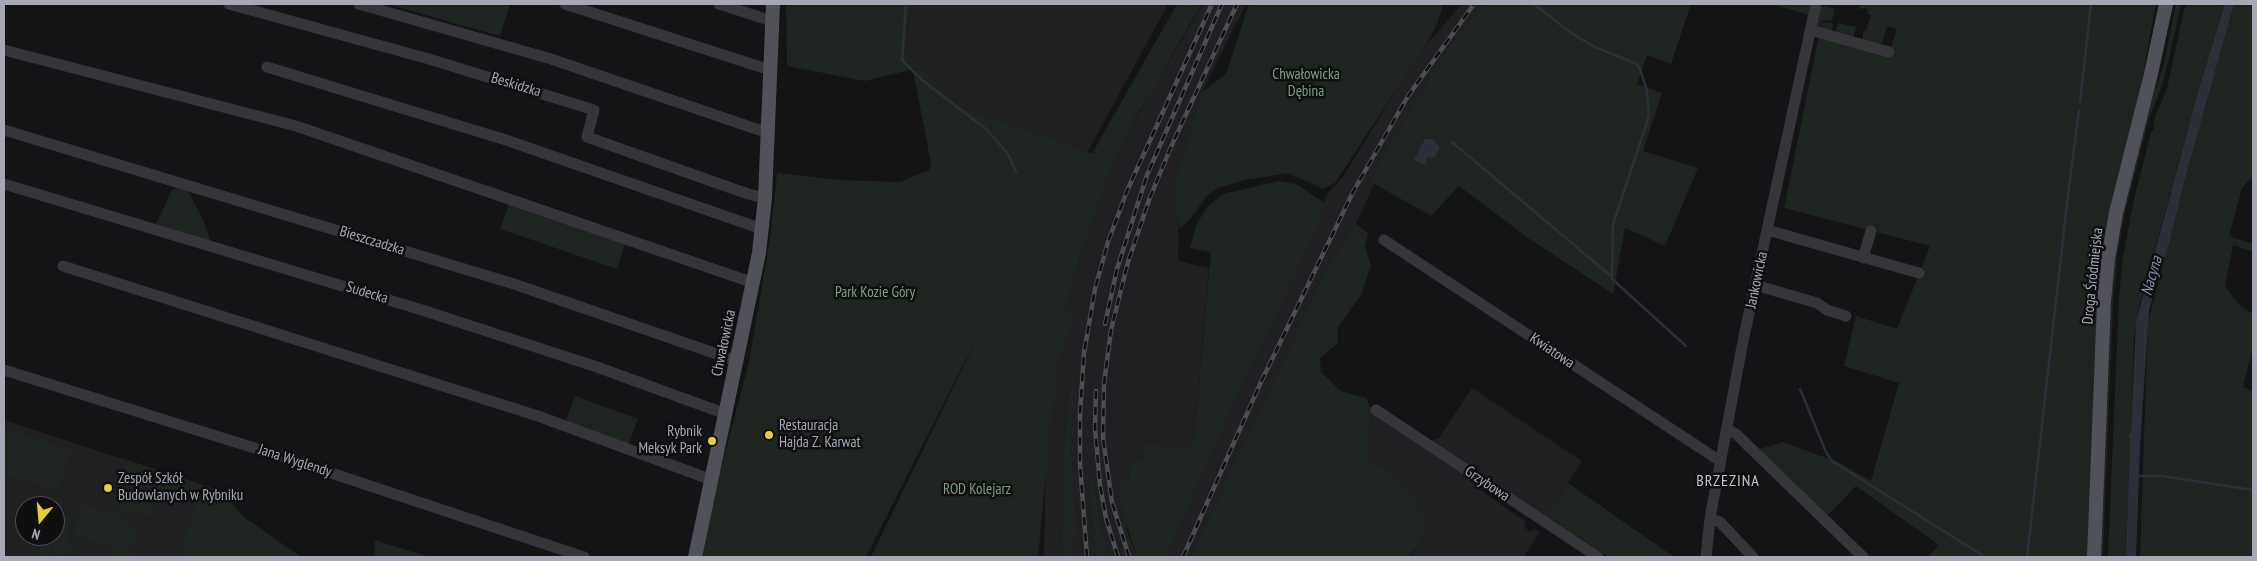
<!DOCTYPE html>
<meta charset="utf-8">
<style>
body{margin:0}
#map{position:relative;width:2257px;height:561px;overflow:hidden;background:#141315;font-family:"PT Sans Narrow",sans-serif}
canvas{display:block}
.frame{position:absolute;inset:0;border:5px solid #a6a8b5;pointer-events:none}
.north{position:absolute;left:15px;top:496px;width:50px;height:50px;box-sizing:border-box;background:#0f0f10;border:1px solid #4b4c52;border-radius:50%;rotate:197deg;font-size:14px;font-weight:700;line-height:20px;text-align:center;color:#a6a8b5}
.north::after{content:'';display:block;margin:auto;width:18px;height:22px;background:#e7cf3a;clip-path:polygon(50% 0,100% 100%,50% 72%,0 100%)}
</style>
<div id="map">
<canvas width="2257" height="561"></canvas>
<div class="frame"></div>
<div class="north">N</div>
</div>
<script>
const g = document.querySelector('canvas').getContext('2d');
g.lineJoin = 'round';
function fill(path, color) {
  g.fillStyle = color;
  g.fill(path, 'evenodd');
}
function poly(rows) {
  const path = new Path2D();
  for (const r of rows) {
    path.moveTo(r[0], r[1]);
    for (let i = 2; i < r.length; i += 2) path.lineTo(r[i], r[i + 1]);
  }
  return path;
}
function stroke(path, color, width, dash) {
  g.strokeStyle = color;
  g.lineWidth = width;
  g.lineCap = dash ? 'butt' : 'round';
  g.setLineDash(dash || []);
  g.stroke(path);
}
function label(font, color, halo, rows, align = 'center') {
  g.font = font + ' "PT Sans Narrow",sans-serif';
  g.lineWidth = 5;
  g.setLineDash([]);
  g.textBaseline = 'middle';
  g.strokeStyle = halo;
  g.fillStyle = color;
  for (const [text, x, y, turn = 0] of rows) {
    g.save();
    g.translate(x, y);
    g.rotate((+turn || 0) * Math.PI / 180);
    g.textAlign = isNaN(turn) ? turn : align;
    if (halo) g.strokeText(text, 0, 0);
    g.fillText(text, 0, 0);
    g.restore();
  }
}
const built = poly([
 [910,4,1168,4,1087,153,961,107,905,53],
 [1203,4,1246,4,1202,92,1178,170,1175,189,1179,214,1178,261,1209,268,1194,441,1192,448,1143,443,1141,460,1130,459,1128,481,1122,481,1127,531,1137,557,1110,557,1100,520,1094,483,1088,484,1096,557,1071,557,1071,540,1079,538,1075,507,1071,446,1075,367,1071,366,1064,447,1061,557,1044,557,1046,453,1060,334,1075,273,1113,161,1127,132],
 [1462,4,1487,4,1392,144,1356,224,1328,266,1190,557,1167,557,1246,376,1315,236,1326,195,1343,177,1419,53],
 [1472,388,1582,461,1546,516,1476,487,1526,522,1524,527,1529,531,1535,529,1540,533,1523,557,1411,557,1423,535,1368,460,1372,412,1418,442,1417,445,1439,438],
 [4,420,221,491,201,557,4,557],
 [25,506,55,506,55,536,25,536]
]);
const green = poly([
 [387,4,510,4,500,36],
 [786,4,910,4,905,53,961,107,1087,152,1099,154,1093,152,1177,4,1202,4,1165,67,1151,95,1138,112,1115,157,1077,266,1066,310,1076,314,1059,358,1051,420,1038,557,871,557,983,326,866,557,698,557,749,362,770,239,777,173,841,180,900,182,929,170,931,163,913,71,918,68,865,81,787,66],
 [1249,4,1441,4,1442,9,1437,24,1429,40,1335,183,1323,189,1288,173,1245,180,1218,188,1206,197,1191,218,1180,229,1175,189,1178,170,1202,92,1226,74],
 [1484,4,1691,4,1671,64,1647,55,1637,84,1662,93,1643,151,1698,168,1665,246,1625,228,1613,294,1528,238,1459,186,1431,216,1371,182,1379,163,1454,40],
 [1771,4,1813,4,1810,15],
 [1859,4,2156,4,2137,105,2115,196,2089,557,1928,557,1939,545,1856,486,1826,517,1756,450,1783,442,1840,463,1871,481,1899,383,1844,366,1856,316,1897,329,1930,246,1784,208,1820,30,1816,28,1820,7,1824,6,1835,9,1832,20,1822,21,1821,23,1830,22,1833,25,1831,32,1835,33,1838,23,1856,27,1853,39,1863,42,1863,31,1866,31,1871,15,1867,13,1868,9,1864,8,1860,10],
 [1887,26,1897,29,1890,50,1881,47],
 [2176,4,2181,4,2169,58,2162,86,2149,119,2126,208,2118,251,2113,301,2103,557,2099,557,2112,272,2120,222,2150,104,2164,64],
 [2188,4,2225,4,2199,88,2138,311,2134,337,2131,430,2128,436,2130,439,2126,557,2108,557,2119,296,2123,257,2134,199,2151,132,2155,128,2153,126,2156,114,2167,89,2184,9],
 [2234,4,2253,4,2253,176,2242,188,2229,236,2253,244,2253,252,2233,245,2225,286,2240,306,2253,314,2253,348,2243,387,2253,392,2253,557,2140,557,2148,323,2185,179],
 [1279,181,1296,184,1325,203,1315,236,1246,376,1167,557,1137,557,1122,510,1121,481,1128,481,1130,459,1141,460,1143,443,1191,448,1194,441,1211,252,1190,248,1196,225,1208,206,1223,194],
 [181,187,188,191,204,222,211,242,155,226,172,190],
 [510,201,626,241,617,269,500,229],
 [1356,224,1368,233,1365,247,1371,266,1361,295,1338,327,1338,343,1320,358,1321,372,1341,391,1366,398,1372,412,1368,460,1391,473,1426,516,1423,535,1410,557,1190,557,1328,266],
 [1071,366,1075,367,1071,446,1075,507,1079,538,1071,540,1071,557,1061,557,1064,447],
 [575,396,638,419,629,443,621,443,565,422],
 [4,429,71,450,58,490,4,474],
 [128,460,221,491,244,517,301,557,180,557,198,497,167,488,164,496,157,495,151,517,117,509,122,489,114,487,114,484,121,485],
 [1094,482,1100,520,1110,557,1096,557,1088,484],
 [1568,483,1674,557,1609,557,1546,516],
 [83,505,123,516,122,522,131,524,133,529,136,530,134,544,128,544,127,546,133,552,132,557,108,557,111,546,74,535],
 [72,516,66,539,77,553,52,555,56,533,55,518],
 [44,536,51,536,48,557,38,557],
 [375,540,387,544,430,557,374,557]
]);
const water = poly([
 [2225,4,2234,4,2185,179,2170,240,2149,310,2140,447,2136,557,2126,557,2130,439,2128,437,2131,430,2136,322,2199,88],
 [1425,139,1432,139,1440,147,1435,157,1427,157,1426,166,1414,160]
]);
const stream = poly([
 [906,4,902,60,922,80,986,129,1008,154,1016,172],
 [1534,4,1571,33,1595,47,1637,64,1640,69,1647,91,1649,116,1613,224,1612,279,1686,346],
 [2080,102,2091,4],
 [1452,142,1612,277],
 [1800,389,1826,452,1832,461,1985,557],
 [2138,476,2162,476,2253,490],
 [2027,557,2068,195,2079,111]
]);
const minor = poly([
 [229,4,429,59,594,110,587,137,748,194,765,198],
 [359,4,551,59,768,133],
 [565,4,770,70],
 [719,4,772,21],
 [1810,30,1889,52],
 [4,50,296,126,754,283],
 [267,67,506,140,762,229],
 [4,130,514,284,737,361],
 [4,184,422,310,597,367,726,414],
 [1767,230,1919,273],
 [1384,240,1720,461],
 [1863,258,1871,231],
 [63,266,538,416,712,480],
 [1755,285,1817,303,1827,310,1846,316],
 [4,370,277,455,584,557],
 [1376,410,1598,557],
 [1727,429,1736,434,1863,557],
 [1710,518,1720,522,1753,557],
 [1706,557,1710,518,1743,341,1816,4]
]);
const major = poly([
 [695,557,759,253,765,198,773,4],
 [2094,557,2104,302,2108,259,2116,213,2151,74,2166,4]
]);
const rail = poly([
 [1105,324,1117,269,1147,175,1222,4],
 [1096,391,1095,428,1100,485,1106,518,1118,557],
 [1087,557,1080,464,1080,413,1084,353,1095,289,1108,242,1127,191,1212,4],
 [1129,557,1112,502,1103,438,1104,384,1111,330,1128,262,1149,200,1170,149,1237,4],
 [1183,557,1261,382,1353,192,1408,96,1474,4]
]);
const markers = [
 [769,435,5,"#e7cf3a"],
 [712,441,5,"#e7cf3a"],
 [108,488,5,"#e7cf3a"]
];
const parkNames = [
 ["Chwałowicka",1306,75],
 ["Dębina",1306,92],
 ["Park Kozie Góry",875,293],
 ["ROD Kolejarz",977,490]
];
const streetNames = [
 ["Beskidzka",516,85,17],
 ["Bieszczadzka",372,241,17],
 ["Droga Śródmiejska",2093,276,-84],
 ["Jankowicka",1757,280,-78],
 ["Sudecka",367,293,17],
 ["Chwałowicka",724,343,-78],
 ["Kwiatowa",1552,351,34],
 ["Jana Wyglendy",295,461,18],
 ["Grzybowa",1487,484,34]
];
const poiNames = [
 ["Restauracja",779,426],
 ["Hajda Z. Karwat",779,443],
 ["Rybnik",702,432,"right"],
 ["Meksyk Park",702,449,"right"],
 ["Zespół Szkół",118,479],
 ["Budowlanych w Rybniku",118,496]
];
const waterNames = [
 ["Nacyna",2152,276,-74]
];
const neighbourhoodNames = [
 ["BRZEZINA",1728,481]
];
fill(built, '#202022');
fill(green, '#1e2520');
fill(water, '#2b2f38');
stroke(stream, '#2b2f38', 2.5);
stroke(minor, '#35353a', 11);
stroke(major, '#515159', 14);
stroke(rail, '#4c4c53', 4.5);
stroke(rail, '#0f0f10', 2.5, [8]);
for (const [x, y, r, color] of markers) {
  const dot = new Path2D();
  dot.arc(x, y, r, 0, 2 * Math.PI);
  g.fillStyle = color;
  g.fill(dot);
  stroke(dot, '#0f0f10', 2);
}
label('15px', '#7e9f86', '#0f0f10', parkNames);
label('15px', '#a6a8b5', '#0f0f10', streetNames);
label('15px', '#a6a8b5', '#0f0f10', poiNames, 'left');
label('italic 16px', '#7f8eae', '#0f0f10', waterNames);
g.letterSpacing = '1px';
label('16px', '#c7c7d1', '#0f0f10', neighbourhoodNames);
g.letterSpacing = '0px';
</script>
